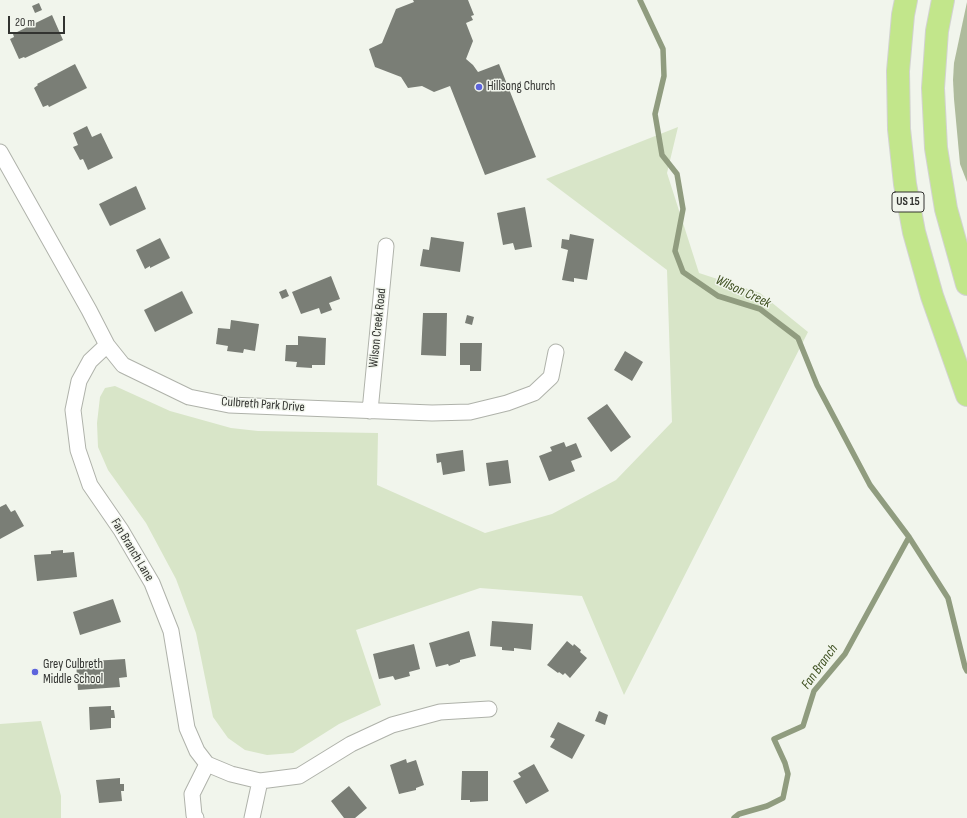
<!DOCTYPE html>
<style>
body{margin:0}
#map{position:relative;width:967px;height:818px;overflow:hidden;background:#f1f5ec;font-family:"Sofia Sans Condensed",sans-serif}
canvas{display:block}
.scale{position:absolute;left:8px;top:16px;width:57px;height:18px;box-sizing:border-box;border:2px solid #323330;border-top:0;padding-left:5px;font-size:12px;line-height:14px;white-space:nowrap;color:#323330;-webkit-text-stroke:3px #f1f5ec;paint-order:stroke}
</style>
<div id="map">
<canvas width="967" height="818"></canvas>
<div class="scale">20 m</div>
</div>
<script>
const g = document.querySelector('canvas').getContext('2d');
g.lineJoin = 'round';
function fill(path, color) {
  g.fillStyle = color;
  g.fill(path, 'evenodd');
}
function poly(rows) {
  const path = new Path2D();
  for (const r of rows) {
    path.moveTo(r[0], r[1]);
    for (let i = 2; i < r.length; i += 2) path.lineTo(r[i], r[i + 1]);
  }
  return path;
}
function stroke(path, color, width, dash) {
  g.strokeStyle = color;
  g.lineWidth = width;
  g.lineCap = dash ? 'butt' : 'round';
  g.setLineDash(dash || []);
  g.stroke(path);
}
function label(font, color, halo, rows, align = 'center') {
  g.font = font + ' "Sofia Sans Condensed",sans-serif';
  g.lineWidth = 3;
  g.setLineDash([]);
  g.textBaseline = 'middle';
  g.strokeStyle = halo;
  g.fillStyle = color;
  for (const [text, x, y, turn = 0] of rows) {
    g.save();
    g.translate(x, y);
    g.rotate((+turn || 0) * Math.PI / 180);
    g.textAlign = isNaN(turn) ? turn : align;
    if (halo) g.strokeText(text, 0, 0);
    g.fillText(text, 0, 0);
    g.restore();
  }
}
const green = poly([
 [678,127,667,173,699,273,760,293,808,332,624,695,582,596,480,588,356,630,381,705,339,724,293,753,267,755,245,750,228,738,213,717,196,633,176,579,146,523,108,470,98,447,97,423,100,397,105,388,115,386,170,411,231,428,258,431,378,433,377,485,485,533,552,514,616,480,672,422,667,270,546,179],
 [41,721,61,796,61,818,0,818,0,724]
]);
const forest = poly([
 [967,2,967,182,960,164,954,99,953,80,954,63]
]);
const stream = poly([
 [640,0,663,49,664,76,655,114,662,155,677,174,683,209,675,251,683,272,718,296,760,309,798,338,817,385,870,485,909,537,948,598,965,667,967,671],
 [734,818,739,814,767,806,783,798,788,774,785,763,774,739,803,726,814,691,845,654,909,537]
]);
const building = poly([
 [413,0,468,0,474,15,471,16,473,20,466,23,473,41,466,59,473,65,478,72,499,64,536,157,485,175,450,86,434,92,422,86,408,88,401,77,375,67,369,49,382,43,396,9,414,2],
 [39,3,42,10,35,13,32,6],
 [52,15,63,40,25,58,24,57,19,59,10,39,14,37,13,34],
 [75,64,87,88,49,107,48,105,43,107,34,88,38,85,37,84],
 [87,126,92,137,101,133,113,158,88,170,83,159,80,160,73,147,78,145,73,133],
 [136,186,146,209,110,226,99,204],
 [525,207,532,247,515,250,513,243,503,245,497,213],
 [570,234,594,239,587,280,574,278,574,282,562,280,568,250,561,248,562,239,569,240],
 [431,237,464,242,460,272,420,266,423,249,429,250],
 [160,238,170,258,150,268,150,266,145,269,136,250],
 [331,276,340,299,329,303,332,310,321,314,319,308,301,314,292,292],
 [286,289,289,296,282,299,279,292],
 [182,291,193,313,155,332,144,310],
 [423,313,447,313,446,356,421,355],
 [467,315,474,317,472,325,465,323],
 [231,320,259,324,255,351,244,349,243,353,227,351,228,346,216,344,218,328,230,329],
 [298,336,326,338,325,365,312,365,312,368,296,367,297,362,285,361,286,345,298,345],
 [460,343,482,343,481,371,470,371,470,365,460,365],
 [625,351,643,362,632,381,614,370],
 [607,404,631,437,611,452,587,418],
 [564,442,566,447,576,443,582,457,571,461,575,471,549,481,539,456,552,451,550,447],
 [463,450,465,471,443,475,441,462,437,463,436,454],
 [508,460,511,483,489,486,486,463],
 [6,504,11,512,15,510,24,526,0,539,0,507],
 [63,550,63,553,74,552,77,577,37,581,34,555,51,554,51,551],
 [113,599,121,622,80,635,73,612],
 [492,621,533,624,531,650,514,648,514,651,502,650,502,647,490,646],
 [469,631,476,656,460,660,460,662,449,666,448,664,436,667,429,643],
 [567,641,573,646,574,644,581,650,580,652,587,658,570,678,565,673,563,675,559,672,558,673,547,665],
 [414,644,420,669,409,672,410,676,395,680,393,676,379,679,373,654],
 [125,659,127,677,119,678,120,687,78,690,76,662],
 [111,706,111,710,114,710,115,718,111,718,111,728,90,730,89,707],
 [599,711,608,715,605,725,595,721],
 [558,722,585,735,572,759,550,747,555,739,550,737],
 [406,759,407,763,416,760,424,785,416,788,416,790,399,794,390,765],
 [534,764,549,791,526,804,513,781,521,777,518,773],
 [462,771,488,771,488,801,470,802,470,800,461,800],
 [120,778,120,784,124,784,124,791,121,791,122,801,99,803,96,780],
 [349,786,367,808,355,818,344,818,331,801]
]);
const street = poly([
 [0,152,89,310,107,345,123,365,189,397,229,405,432,413,470,412,507,403,534,393,551,377,556,352],
 [107,345,90,361,79,381,73,410,78,450,90,485,121,530,152,583,171,631,187,728,197,751,207,764,231,774,260,781,299,776,351,744,392,725,440,712,489,709],
 [370,411,386,246],
 [196,818,194,815,192,794,207,764],
 [252,818,260,781]
]);
const highway = poly([
 [906,0,903,15,898,71,899,129,905,184,914,232,932,296,967,395],
 [943,0,937,31,933,88,936,148,946,209,967,284]
]);
const markers = [
 [479,87,4,"#5d64dc"],
 [35,672,4,"#5d64dc"]
];
const shields = [
 [908,202,32]
];
const shieldNames = [
 ["US 15",908,202]
];
const poiNames = [
 ["Hillsong Church",487,87],
 ["Grey Culbreth",43,665],
 ["Middle School",43,680]
];
const streetNames = [
 ["Wilson Creek Road",378,328,-84],
 ["Culbreth Park Drive",263,405,4],
 ["Fan Branch Lane",132,550,59]
];
const waterNames = [
 ["Wilson Creek",743,292,25],
 ["Fan Branch",820,667,-54]
];
fill(green, '#d8e5c8');
fill(forest, '#aebb9c');
stroke(stream, '#909c7f', 5.5);
fill(building, '#7a7e76');
stroke(street, '#afb2aa', 17);
stroke(highway, '#d2d2d1', 24);
stroke(street, '#fff', 15);
stroke(highway, '#c2e68b', 22);
for (const [x, y, r, color] of markers) {
  const dot = new Path2D();
  dot.arc(x, y, r, 0, 2 * Math.PI);
  g.fillStyle = color;
  g.fill(dot);
  stroke(dot, '#f1f5ec', 1.5);
}
for (const [x, y, w] of shields) {
  const box = new Path2D();
  box.roundRect(x - w / 2, y - 10, w, 20, 3);
  g.fillStyle = '#f1f5ec';
  g.fill(box);
  stroke(box, '#323330', 1);
}
label('bold 12px', '#323330', null, shieldNames);
label('13px', '#323330', '#f1f5ec', poiNames, 'left');
label('13px', '#323330', '#f1f5ec', streetNames);
label('italic 14px', '#3c4e1e', '#f1f5ec', waterNames);
</script>
